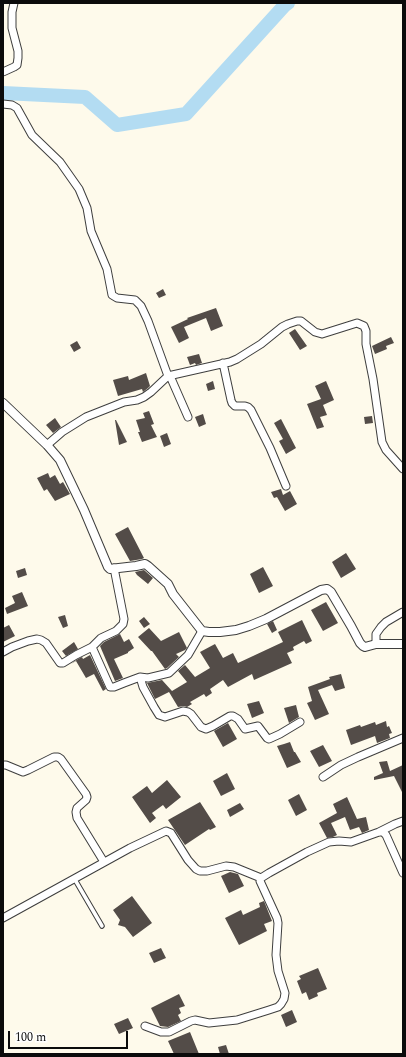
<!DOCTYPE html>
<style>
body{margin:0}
#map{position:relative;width:406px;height:1057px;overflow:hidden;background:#fefaeb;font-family:Spectral,serif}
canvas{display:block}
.frame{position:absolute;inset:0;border:4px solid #0b0b0b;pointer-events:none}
.scale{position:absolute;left:8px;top:1031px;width:120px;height:18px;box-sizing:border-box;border:2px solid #0b0b0b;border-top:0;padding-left:5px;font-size:12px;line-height:14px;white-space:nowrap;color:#0b0b0b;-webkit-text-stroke:3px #fff;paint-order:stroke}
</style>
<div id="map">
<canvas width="406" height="1057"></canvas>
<div class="frame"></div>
<div class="scale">100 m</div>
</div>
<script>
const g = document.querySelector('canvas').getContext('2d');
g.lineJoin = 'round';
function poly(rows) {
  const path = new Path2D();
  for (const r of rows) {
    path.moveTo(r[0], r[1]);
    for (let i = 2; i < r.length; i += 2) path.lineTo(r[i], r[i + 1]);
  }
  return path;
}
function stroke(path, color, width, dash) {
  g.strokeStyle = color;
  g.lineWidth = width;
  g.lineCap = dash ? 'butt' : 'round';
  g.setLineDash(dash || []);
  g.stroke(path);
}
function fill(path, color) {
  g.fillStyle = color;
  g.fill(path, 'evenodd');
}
const river = poly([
 [3,93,85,97,117,125,186,114,284,6,288,3]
]);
const building = poly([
 [163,289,166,295,159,298,156,293],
 [216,308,223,326,211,331,206,318,184,327,189,338,179,343,171,327,188,319,187,318],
 [295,329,307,346,300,350,289,333],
 [391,337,394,343,386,346,387,349,375,354,372,346],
 [77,341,81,348,74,352,70,345],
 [199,354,202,363,196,365,195,363,190,365,187,357],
 [146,373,150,386,148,388,143,392,142,389,118,396,113,380,128,376,129,380],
 [213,381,215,389,208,391,206,384],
 [326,381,334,400,323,405,327,415,320,417,324,427,317,429,307,404,321,399,315,386],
 [149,411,154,424,151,425,157,437,142,442,138,432,140,432,136,420,145,418,143,413],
 [203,414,206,424,199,427,195,417],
 [372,416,373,423,365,424,364,417],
 [55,418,61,427,53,433,46,425],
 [281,419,296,448,286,454,279,441,283,439,274,423],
 [115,420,116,420,127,442,119,445],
 [167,433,171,444,164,447,160,436],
 [48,473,50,478,55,475,60,484,63,482,70,494,55,501,47,489,44,491,37,478],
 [281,489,283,495,290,491,297,504,285,511,277,497,274,498,271,492],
 [128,527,144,558,142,559,130,561,115,534],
 [346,553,356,569,341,578,332,562],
 [263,567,273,586,259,593,250,574],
 [25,568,27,575,18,578,16,571],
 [144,570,153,578,148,584,137,575,135,572],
 [22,592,28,606,7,614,5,608,15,603,12,596],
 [326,602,338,623,323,631,311,610],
 [65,615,68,626,63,628,58,617],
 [144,617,150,624,144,628,139,621],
 [302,620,312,641,306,644,304,641,293,647,294,650,287,653,292,663,254,680,252,674,228,687,223,680,210,689,212,693,206,697,204,694,190,702,192,704,187,707,184,706,178,707,169,692,155,699,147,683,162,680,172,691,187,682,178,671,185,665,195,677,210,668,200,652,215,644,223,658,233,653,238,663,283,642,278,632],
 [273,621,277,630,272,633,267,624],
 [9,625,15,636,3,642,3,628],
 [149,628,161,641,179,632,187,648,185,650,176,654,179,657,167,668,165,669,152,651,151,651,138,637],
 [120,634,124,642,129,639,134,648,128,652,128,653,114,659,123,678,115,681,100,646,104,642],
 [74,642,78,649,66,656,62,651],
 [90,655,106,689,103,691,94,674,86,678,76,661,71,664,78,659,82,657,83,659],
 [341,674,345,688,335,691,332,685,318,690,329,714,315,720,307,703,312,701,308,687,330,679,329,677],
 [259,701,264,713,252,718,247,704],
 [296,705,299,717,289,723,284,708],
 [386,721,387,727,389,726,392,733,389,734,390,738,377,743,375,736,351,745,346,730,360,725,361,727,375,722,376,725],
 [228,723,237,739,223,747,214,731],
 [290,742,294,752,295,752,301,762,287,768,277,746,284,744],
 [323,745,332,761,319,767,310,751],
 [387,761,390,771,403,765,403,794,394,776,374,780,374,777,383,773,379,762],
 [227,773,235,789,221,796,213,781],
 [167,780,181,797,166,809,163,805,152,813,156,818,150,823,132,797,147,786,152,793],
 [299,794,307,810,296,816,288,800],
 [347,797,357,819,366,817,369,830,362,833,359,827,350,830,345,817,331,823,337,835,333,837,327,838,319,823,337,813,333,804],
 [200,802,216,827,210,830,209,829,185,845,168,820],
 [240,803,244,809,230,817,227,810],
 [230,872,238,874,244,886,229,893,221,876],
 [132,896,152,923,133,937,125,927,118,925,120,920,113,910],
 [264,901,272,921,264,924,267,931,239,945,225,918,241,910,243,915,260,907,259,903],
 [161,948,166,958,154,963,149,953],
 [318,968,327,989,317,993,318,996,309,1000,306,992,302,994,297,981,301,979,299,976],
 [179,994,185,1006,179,1008,181,1013,178,1015,181,1021,168,1027,160,1026,151,1008],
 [292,1010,297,1022,286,1027,281,1015],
 [128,1018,133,1028,119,1034,114,1024],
 [190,1032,199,1054,174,1054,168,1041],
 [226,1045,229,1054,220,1054,218,1047]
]);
const service = poly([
 [74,878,102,926]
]);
const minor = poly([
 [3,72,14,67,17,65,18,58,18,51,12,28,12,12,14,3],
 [3,104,12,105,17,108,32,135,60,162,79,189,87,208,91,231,107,269,112,295,117,298,135,300,141,306,148,321,168,376],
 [223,363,231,400,232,403,235,406,245,406,248,407,251,410,270,448,286,486],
 [170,376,188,417],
 [47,445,62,432,86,417,124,402,137,400,144,397,151,392,168,376,230,362,237,359,261,344,282,327,288,324,297,321,301,321,315,332,322,334,357,323,364,326,366,331,366,344,373,379,382,442,386,450,403,469],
 [376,644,376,634,381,627,386,622,403,612],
 [92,647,110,687,114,687,124,683,140,677,148,678,169,673,188,655,202,631],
 [3,652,12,647,28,641,37,639,41,640,46,643,60,663,63,663,76,655,92,647,101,638,116,631,123,624,124,619,114,568],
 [140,677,143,687,154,707,159,715,165,717,183,711,188,712,191,714,201,727,206,729,213,726,230,716,233,716,238,719,245,729,258,726,267,738,269,739,280,734,300,722],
 [3,765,6,765,23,772,28,770,54,757,58,757,61,759,86,794,87,797,86,800,77,808,76,812,77,818,104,862],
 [323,777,341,765,358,757,403,738],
 [379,832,395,824,403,821],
 [3,918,130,848,166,831,171,833,188,860,196,869,200,871,207,871,226,866,234,867,261,878],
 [145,1026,161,1032,169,1032,191,1021,195,1020,209,1023,237,1020,269,1010,278,1007,281,1004,284,999,285,993,278,971,276,955,278,923,277,918,260,881,261,878,269,873,307,852,329,842,339,841,351,842,379,832,383,832,386,835,403,873]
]);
const tertiary = poly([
 [3,403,47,445,60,460,84,510,108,567,110,569,136,566,145,564,148,566,168,584,173,594,202,631,209,632,220,632,236,630,249,626,266,619,321,590,327,589,331,592,351,626,360,643,363,646,365,647,376,644,403,644]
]);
stroke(river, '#b3dcf2', 14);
fill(building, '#534c48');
stroke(service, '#3e3e3e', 5.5);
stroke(minor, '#3e3e3e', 9);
stroke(tertiary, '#3e3e3e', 10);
stroke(service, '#fff', 3.5);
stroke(minor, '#fff', 7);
stroke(tertiary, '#fff', 8);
</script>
